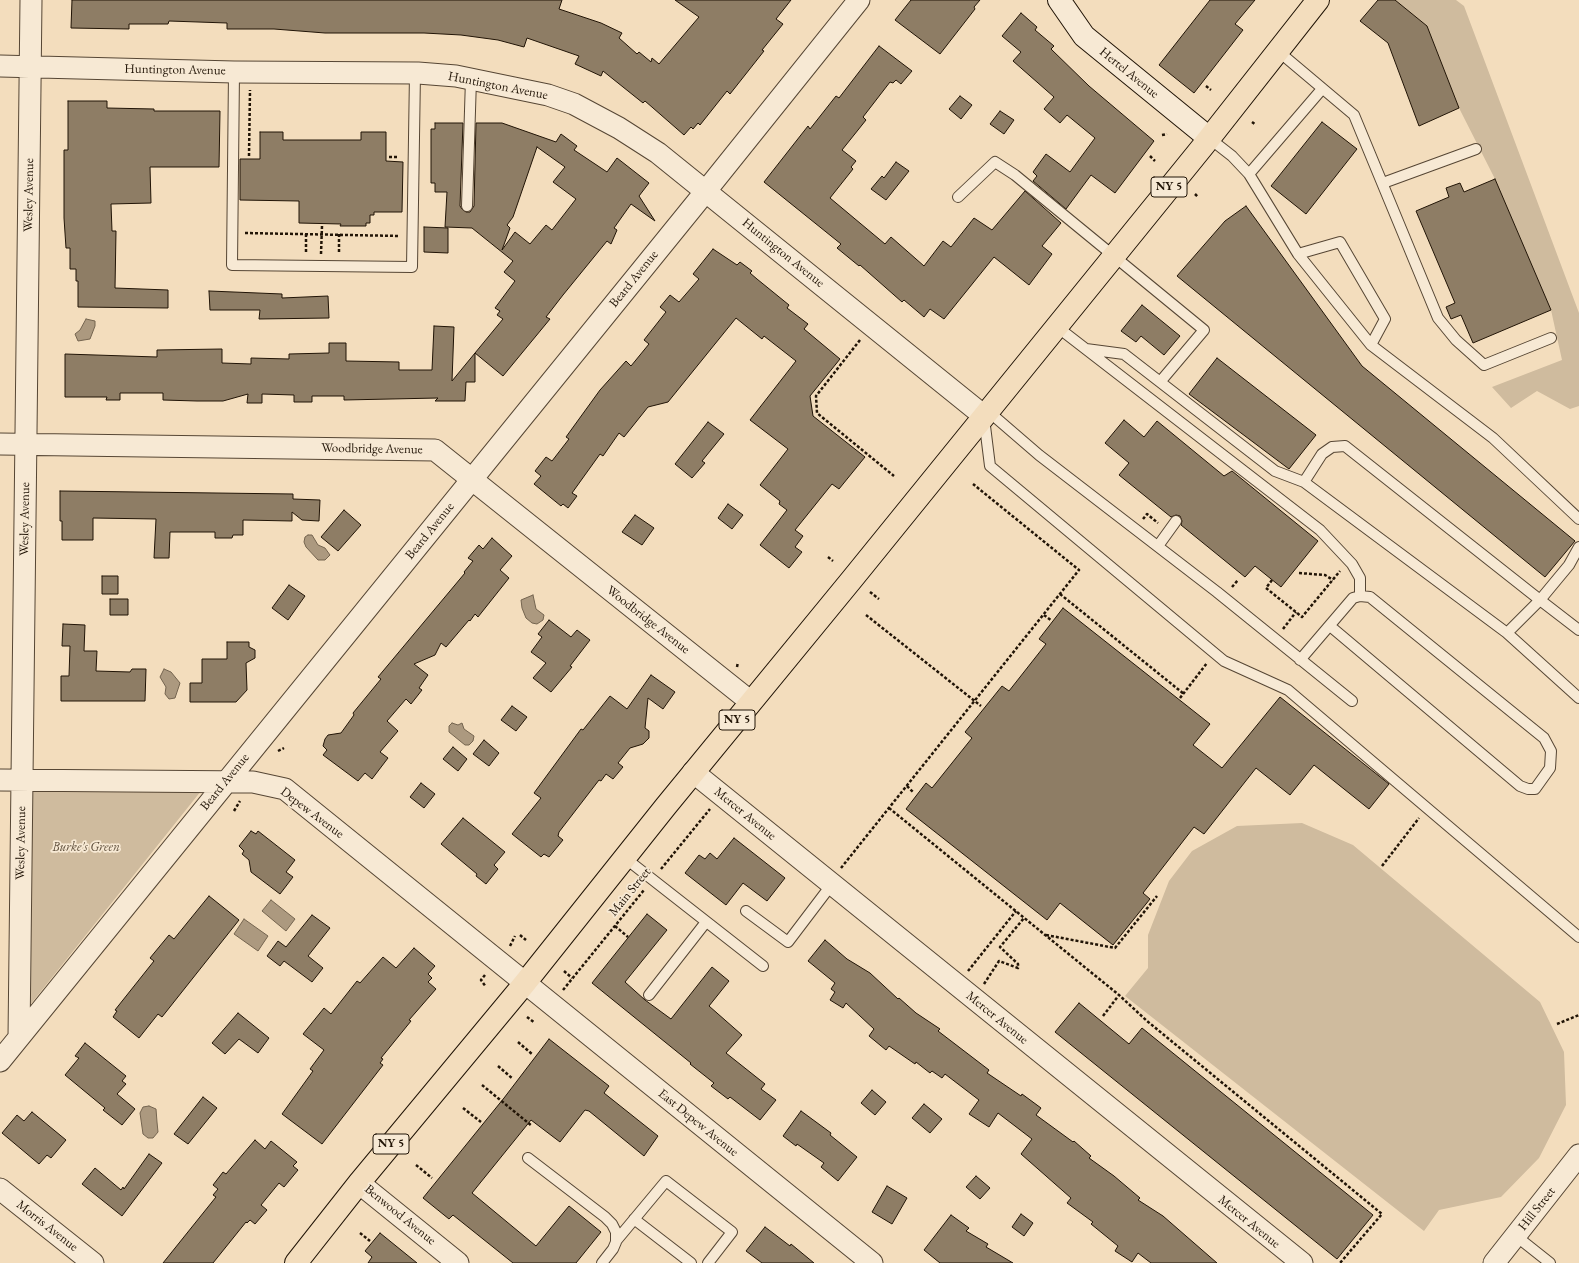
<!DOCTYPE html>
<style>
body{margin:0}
canvas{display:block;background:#f3ddbd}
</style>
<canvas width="1579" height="1263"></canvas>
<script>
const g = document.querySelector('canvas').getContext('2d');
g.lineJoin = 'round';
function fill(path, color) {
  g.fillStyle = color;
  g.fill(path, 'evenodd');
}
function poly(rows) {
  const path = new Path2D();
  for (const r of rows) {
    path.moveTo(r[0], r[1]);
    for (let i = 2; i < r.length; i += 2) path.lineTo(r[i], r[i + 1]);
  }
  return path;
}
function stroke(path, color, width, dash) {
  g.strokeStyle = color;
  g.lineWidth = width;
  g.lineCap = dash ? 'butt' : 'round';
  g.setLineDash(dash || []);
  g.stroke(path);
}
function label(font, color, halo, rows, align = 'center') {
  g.font = font + ' "EB Garamond",serif';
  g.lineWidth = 3.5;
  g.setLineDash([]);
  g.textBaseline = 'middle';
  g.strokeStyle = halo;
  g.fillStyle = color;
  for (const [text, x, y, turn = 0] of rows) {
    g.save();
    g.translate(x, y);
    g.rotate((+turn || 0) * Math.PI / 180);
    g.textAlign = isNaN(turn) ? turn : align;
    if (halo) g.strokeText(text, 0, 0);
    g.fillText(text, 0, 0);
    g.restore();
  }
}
const green = poly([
 [1395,0,1456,0,1464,6,1579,313,1579,406,1570,409,1537,391,1511,408,1492,387,1562,360,1551,310,1495,179,1459,108,1427,26],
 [201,791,30,1005,32,792],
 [1302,823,1353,845,1540,1002,1564,1052,1566,1105,1539,1158,1501,1197,1439,1210,1424,1231,1125,996,1148,968,1148,935,1169,881,1192,851,1237,826]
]);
const water = poly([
 [86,319,95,321,95,326,90,339,78,341,75,334,80,330,86,319],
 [308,535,312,535,318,545,325,548,330,555,325,560,318,560,306,547,304,542,305,537,308,535],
 [533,595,536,609,544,615,543,620,537,624,532,623,526,618,522,608,521,600,533,595],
 [164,669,171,672,180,683,175,698,169,699,165,694,166,687,160,677,164,669],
 [452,723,458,725,462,723,464,729,474,736,473,741,469,745,465,745,449,732,449,726,452,723],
 [271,900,295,919,286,931,262,911,271,900],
 [244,919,268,936,258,951,234,934,244,919],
 [149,1106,156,1109,157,1122,158,1132,153,1138,148,1138,143,1134,140,1113,143,1107,149,1106]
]);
const building = poly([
 [72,0,562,0,559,9,601,23,622,33,619,38,637,54,639,52,651,62,652,58,659,64,699,17,675,0,791,0,776,19,783,24,762,50,764,51,730,94,727,91,700,125,698,123,693,129,691,127,684,135,645,101,643,103,603,71,601,76,575,64,579,56,527,38,524,47,498,40,461,35,424,33,325,33,274,29,227,29,227,23,169,21,168,24,129,24,129,29,71,28,72,0],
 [911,0,980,0,974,7,975,9,940,54,895,20,911,0],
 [1210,0,1255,0,1235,24,1243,30,1194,93,1159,65,1210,0],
 [1378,0,1395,0,1427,26,1459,108,1419,126,1388,43,1360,21,1378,0],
 [1021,13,1037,27,1035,30,1054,46,1051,49,1089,86,1154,141,1115,193,1091,175,1066,209,1033,181,1037,176,1033,172,1046,154,1070,172,1095,138,1067,115,1060,123,1044,109,1054,97,1013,61,1021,52,1002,36,1021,13],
 [879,46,912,71,901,84,896,80,893,83,890,82,863,117,866,120,842,150,856,161,851,167,853,169,830,198,885,244,891,237,924,266,943,241,951,247,974,218,992,230,1025,191,1061,223,1042,246,1052,254,1029,285,994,257,944,319,930,309,924,317,904,300,902,302,860,265,859,266,837,248,841,244,764,182,808,126,810,129,836,96,839,98,879,46],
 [960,96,972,105,961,119,949,109,960,96],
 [68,101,107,101,107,108,154,109,154,111,220,111,219,167,150,167,151,203,111,204,112,231,116,231,115,288,168,290,168,308,78,307,78,281,76,281,76,269,70,269,70,248,66,248,64,218,64,150,68,150,68,101],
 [1000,111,1014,120,1004,134,990,124,1000,111],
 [1322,122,1357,149,1306,214,1271,186,1322,122],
 [435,123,463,123,460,206,462,209,466,212,470,212,474,206,476,123,502,123,556,142,561,134,577,146,574,150,607,172,617,158,649,183,639,196,655,221,631,204,614,228,617,230,611,244,607,241,563,295,546,317,550,319,503,376,475,353,503,319,497,315,500,311,495,308,515,281,504,272,513,261,472,228,445,227,447,192,435,192,435,183,431,183,431,129,435,129,435,123],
 [537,147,565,167,553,182,576,199,552,230,546,225,530,244,515,232,502,250,510,228,507,225,513,217,537,147],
 [260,132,283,132,283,140,361,140,361,132,386,132,386,161,403,162,402,212,374,212,374,215,370,215,370,223,366,223,366,226,340,226,341,224,299,223,299,201,240,200,240,159,260,159,260,132],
 [896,162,909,171,886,200,871,189,882,176,884,178,896,162],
 [1495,179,1551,310,1473,343,1461,315,1451,319,1446,307,1455,303,1416,211,1449,197,1446,188,1460,183,1464,192,1495,179],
 [1246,206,1362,366,1575,541,1545,577,1177,276,1225,221,1246,206],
 [424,227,448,228,448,253,424,252,424,227],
 [713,249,737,265,740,262,752,271,750,273,757,279,789,305,787,308,808,324,804,329,840,359,810,396,813,416,865,457,839,489,832,484,795,530,803,536,795,547,802,552,789,568,760,545,787,510,779,504,780,501,760,485,788,449,750,420,796,361,764,336,762,339,736,318,668,402,648,407,624,437,619,433,603,456,600,454,572,493,577,496,568,508,563,504,561,506,534,484,541,476,535,471,546,457,552,461,569,439,566,437,600,390,626,361,631,366,649,344,644,340,666,312,660,307,670,295,679,302,699,279,693,274,713,249],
 [209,291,282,294,282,298,328,296,329,318,259,319,260,310,210,310,209,291],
 [1142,305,1180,336,1164,355,1141,336,1136,342,1121,331,1142,305],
 [434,326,454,327,452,381,475,353,475,382,466,382,465,401,435,401,438,398,344,400,344,396,312,396,312,402,294,402,294,395,262,394,262,403,247,403,248,394,223,401,197,401,163,400,163,393,120,393,120,400,106,400,107,397,65,397,65,354,157,357,157,350,222,349,222,363,251,364,251,358,289,359,289,354,329,353,329,343,346,343,346,361,399,362,399,370,432,370,434,326],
 [1217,358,1316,435,1289,469,1189,394,1217,358],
 [1124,420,1144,437,1157,421,1224,476,1232,471,1318,541,1281,587,1255,566,1245,577,1181,525,1182,521,1180,516,1176,515,1171,517,1119,475,1129,463,1105,443,1124,420],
 [708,422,724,434,702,461,705,463,692,478,675,464,708,422],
 [60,491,293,494,293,499,320,500,319,521,302,520,292,512,292,521,243,520,243,535,233,535,232,538,215,538,215,532,170,532,169,558,154,558,156,519,93,518,93,540,62,540,62,521,60,521,60,491],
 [728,504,743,515,732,529,718,518,728,504],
 [344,510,361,525,338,551,321,537,344,510],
 [635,515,654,528,642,545,622,532,635,515],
 [492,538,512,556,500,570,509,578,478,617,475,614,470,621,469,620,446,647,441,643,435,655,414,664,428,675,419,688,422,690,411,704,406,699,387,721,398,731,380,752,388,758,372,779,365,773,358,781,323,755,327,750,323,746,325,739,328,735,341,733,354,715,353,713,381,679,378,677,465,573,464,572,473,561,468,558,479,545,483,549,492,538],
 [102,576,118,576,118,594,102,594,102,576],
 [289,585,305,596,288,620,272,608,289,585],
 [110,599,128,599,128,615,110,615,110,599],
 [1063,608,1210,724,1193,745,1222,768,1280,697,1389,784,1369,809,1314,765,1290,795,1256,768,1204,834,1194,827,1143,893,1150,899,1113,945,1060,903,1047,920,906,809,926,783,932,788,972,738,965,732,1002,686,1009,691,1046,644,1039,639,1063,608],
 [549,620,571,637,577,630,590,640,570,666,572,667,551,692,533,678,546,663,531,652,542,637,538,634,549,620],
 [63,624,85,625,84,651,97,651,96,671,130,672,132,669,146,669,145,701,61,701,61,676,69,676,70,646,62,646,63,624],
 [227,642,249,642,249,647,255,650,255,658,246,663,247,690,236,702,190,702,190,683,202,683,202,659,227,659,227,642],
 [651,675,675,692,663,709,648,698,645,728,649,731,649,738,643,744,630,748,618,763,623,767,613,779,606,774,601,781,599,780,559,832,558,836,563,840,549,857,544,854,541,857,512,834,541,798,534,793,581,729,583,730,610,696,627,709,651,675],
 [512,706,527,717,516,731,501,720,512,706],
 [484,740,499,753,489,766,473,754,484,740],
 [453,747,467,759,458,771,443,759,453,747],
 [421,783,435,794,424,808,410,797,421,783],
 [463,818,505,852,494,865,498,869,486,884,476,876,477,874,441,844,463,818],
 [251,831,256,834,258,831,295,860,286,872,293,877,280,894,251,872,249,860,242,854,244,851,239,846,251,831],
 [734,838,785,878,767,901,743,883,726,905,685,873,699,855,705,859,710,853,717,859,734,838],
 [209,896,239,920,162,1017,158,1014,139,1038,113,1017,117,1011,115,1010,154,961,150,958,169,935,174,939,209,896],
 [647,914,667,930,625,982,645,1000,671,1019,712,967,729,981,709,1006,742,1035,726,1053,765,1084,761,1089,776,1100,760,1120,730,1097,728,1099,711,1086,714,1083,690,1064,691,1063,592,983,647,914],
 [312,915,330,928,308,956,323,968,312,982,284,961,280,966,267,956,278,941,286,947,312,915],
 [825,940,847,959,870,973,898,999,899,998,916,1013,940,1029,938,1031,989,1070,987,1073,1021,1096,1022,1094,1041,1108,1036,1115,1073,1142,1074,1141,1091,1156,1089,1158,1114,1176,1140,1198,1138,1200,1163,1216,1217,1263,1151,1263,1138,1253,1132,1262,1115,1251,1118,1246,1091,1224,1093,1222,1067,1203,1071,1198,1021,1154,1032,1139,998,1113,989,1127,969,1114,979,1100,945,1074,942,1078,932,1071,930,1073,916,1062,915,1064,889,1046,886,1050,869,1036,874,1029,846,1003,843,1008,830,1000,835,992,831,989,835,983,808,961,825,940],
 [414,948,435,966,428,974,432,978,428,982,436,989,409,1020,411,1021,381,1058,383,1059,380,1063,383,1065,322,1144,282,1114,313,1071,310,1069,324,1050,303,1034,324,1008,331,1014,357,981,360,983,383,957,396,968,414,948],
 [1079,1003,1129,1044,1142,1028,1373,1215,1337,1259,1055,1032,1079,1003],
 [238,1013,269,1038,258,1053,239,1039,225,1054,212,1043,238,1013],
 [549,1039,609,1086,604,1093,658,1136,644,1156,589,1111,585,1110,560,1142,531,1120,472,1193,536,1246,569,1206,601,1232,576,1263,513,1263,453,1215,449,1219,423,1198,504,1098,549,1039],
 [85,1043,126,1076,122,1081,126,1084,117,1094,135,1109,122,1125,103,1110,105,1108,65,1075,79,1058,75,1056,85,1043],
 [872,1090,886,1102,875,1115,861,1103,872,1090],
 [203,1097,217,1108,188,1144,174,1134,203,1097],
 [924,1104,942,1119,930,1133,912,1118,924,1104],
 [801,1111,831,1133,830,1135,857,1157,838,1181,821,1167,824,1163,797,1144,796,1146,783,1136,801,1111],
 [32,1112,66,1140,51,1158,47,1155,39,1164,2,1133,17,1115,24,1121,32,1112],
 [255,1140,265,1149,271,1141,297,1162,293,1166,298,1170,284,1187,279,1183,261,1205,267,1210,255,1224,250,1220,247,1223,246,1222,213,1263,163,1263,216,1197,213,1195,218,1189,213,1185,223,1172,226,1174,255,1140],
 [149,1154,162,1163,122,1216,82,1184,95,1168,121,1190,123,1187,124,1189,149,1154],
 [976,1176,990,1188,980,1199,966,1187,976,1176],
 [887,1186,907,1198,892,1224,872,1212,887,1186],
 [1021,1214,1033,1223,1024,1236,1012,1227,1021,1214],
 [951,1215,969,1228,966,1231,988,1244,986,1247,1013,1263,940,1263,924,1250,951,1215],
 [765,1227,790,1246,791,1244,814,1263,762,1263,746,1251,765,1227],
 [380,1233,417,1263,368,1263,372,1257,365,1251,380,1233]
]);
const path = poly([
 [1206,86,1211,90],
 [1252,122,1256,125],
 [1162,135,1167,134],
 [249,156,250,90],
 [1150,156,1155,161],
 [389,157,399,157],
 [1195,194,1198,197],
 [245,233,400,236],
 [339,234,339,254],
 [306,252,306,234],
 [321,254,322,226],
 [860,340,816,396,817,413,894,476],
 [1143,519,1147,514,1158,523],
 [828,557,833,561],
 [1299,573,1325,575,1333,580],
 [1272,580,1266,588,1302,617,1340,571],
 [1232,587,1238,580],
 [870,592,879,599],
 [1060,594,1184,694],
 [866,615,981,706],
 [1044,615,1052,621],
 [1283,629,1296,612],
 [737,667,738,662],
 [1180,698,1207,663],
 [278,751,284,748],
 [907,786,914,793],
 [889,808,1119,995,1147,1021,1382,1214,1340,1263],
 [234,811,240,801],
 [1382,866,1419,818],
 [841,868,1079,570,973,484],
 [661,869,710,809],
 [615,926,628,937],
 [520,935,526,940],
 [1046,935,1115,948,1157,896],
 [510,946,515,936],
 [564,971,572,978],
 [968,971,1016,911],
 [485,975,481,980,486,987],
 [984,984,999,961,1018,968,1018,964,1000,947,1024,918],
 [563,990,644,890],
 [1103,1016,1119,995],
 [527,1017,535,1023],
 [1557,1024,1579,1015],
 [518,1042,532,1054],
 [498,1066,513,1079],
 [482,1085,532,1126],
 [463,1108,481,1122],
 [416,1165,432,1178],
 [360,1233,370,1241]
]);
const lane = poly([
 [1278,51,1354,115,1438,318,1456,340,1484,365,1551,338],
 [234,72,232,265,412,267,415,73],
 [1209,138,1232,156,1249,174,1298,254,1340,242,1385,319,1371,345,1298,254],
 [1249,174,1322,89],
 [1383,183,1476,149],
 [958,197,995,162,1015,175,1204,330,1160,382],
 [467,206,471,79],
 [1056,326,1320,530,1352,564,1360,578,1360,596],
 [1371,345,1493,438,1579,519],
 [1086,349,1124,354,1275,471,1304,482],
 [988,411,1039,455,1217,592,1352,701],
 [984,418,990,466,1224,661,1288,690,1579,937],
 [1158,546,1176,521],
 [1579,547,1569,565,1540,600,1507,633,1304,482,1322,454,1332,447,1345,446,1540,600,1579,630],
 [1507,633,1579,698],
 [1300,660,1353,598,1360,596,1370,597,1544,738,1551,751,1550,768,1535,789,1528,789,1520,786,1330,626],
 [625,858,763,966],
 [746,911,788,942,832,884],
 [649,995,706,922],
 [528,1158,605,1217,612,1224,616,1232,616,1242,613,1249,602,1263],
 [634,1219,691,1263],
 [1516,1236,1550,1263],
 [616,1241,666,1181,732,1232,708,1263]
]);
const street = poly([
 [0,66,234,72,418,73,456,76,548,95,574,104,619,128,658,153,984,416],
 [0,444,435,450,751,702],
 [693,772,1302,1263],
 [0,780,253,782,285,789,872,1263],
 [19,1037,31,0],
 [0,1061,697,202,859,0],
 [359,1183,458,1263],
 [0,1189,93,1263],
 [1494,1263,1579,1155]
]);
const secondary = poly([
 [1059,0,1084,36,1209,138]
]);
const primary = poly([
 [296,1263,359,1183,525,983,666,806,853,578,1204,145,1318,0]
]);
const shields = [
 [1169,187,36],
 [737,720,36],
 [391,1144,36]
];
const shieldNames = [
 ["NY 5",1169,187],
 ["NY 5",737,720],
 ["NY 5",391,1144]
];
const streetNames = [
 ["Huntington Avenue",175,70,1],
 ["Hertel Avenue",1129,73,39],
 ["Huntington Avenue",498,86,11],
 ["Wesley Avenue",29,195,-89],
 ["Huntington Avenue",783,253,39],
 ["Beard Avenue",634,279,-51],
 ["Woodbridge Avenue",372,449,1],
 ["Wesley Avenue",25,519,-89],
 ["Beard Avenue",430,531,-51],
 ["Woodbridge Avenue",648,620,38],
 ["Beard Avenue",225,782,-51],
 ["Depew Avenue",312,813,37],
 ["Mercer Avenue",745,814,39],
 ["Wesley Avenue",21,843,-89],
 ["Main Street",630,892,-51],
 ["Mercer Avenue",997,1018,39],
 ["East Depew Avenue",698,1123,39],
 ["Hill Street",1537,1209,-52],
 ["Benwood Avenue",400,1215,39],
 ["Mercer Avenue",1249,1222,39],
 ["Morris Avenue",47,1226,38]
];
const parkNames = [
 ["Burke's Green",86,847]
];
fill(green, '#cfbb9e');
fill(water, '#ac997f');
stroke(water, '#74644f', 1);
fill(building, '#8e7d65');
stroke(building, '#211406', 1);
stroke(lane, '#564634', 12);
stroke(street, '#564634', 23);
stroke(secondary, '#211406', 24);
stroke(primary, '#211406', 24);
stroke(path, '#211406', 2.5, [3, 2]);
stroke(lane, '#f7e9d4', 10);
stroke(street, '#f7e9d4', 21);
stroke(secondary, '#f7e9d4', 22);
stroke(primary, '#f3ddbd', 22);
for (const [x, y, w] of shields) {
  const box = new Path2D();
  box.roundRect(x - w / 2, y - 10, w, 20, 3);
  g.fillStyle = '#f7e9d4';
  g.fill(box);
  stroke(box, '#211406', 1);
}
label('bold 12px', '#211406', null, shieldNames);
label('13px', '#211406', '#f7e9d4', streetNames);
label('italic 13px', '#5e4e3b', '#f7e9d4', parkNames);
</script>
